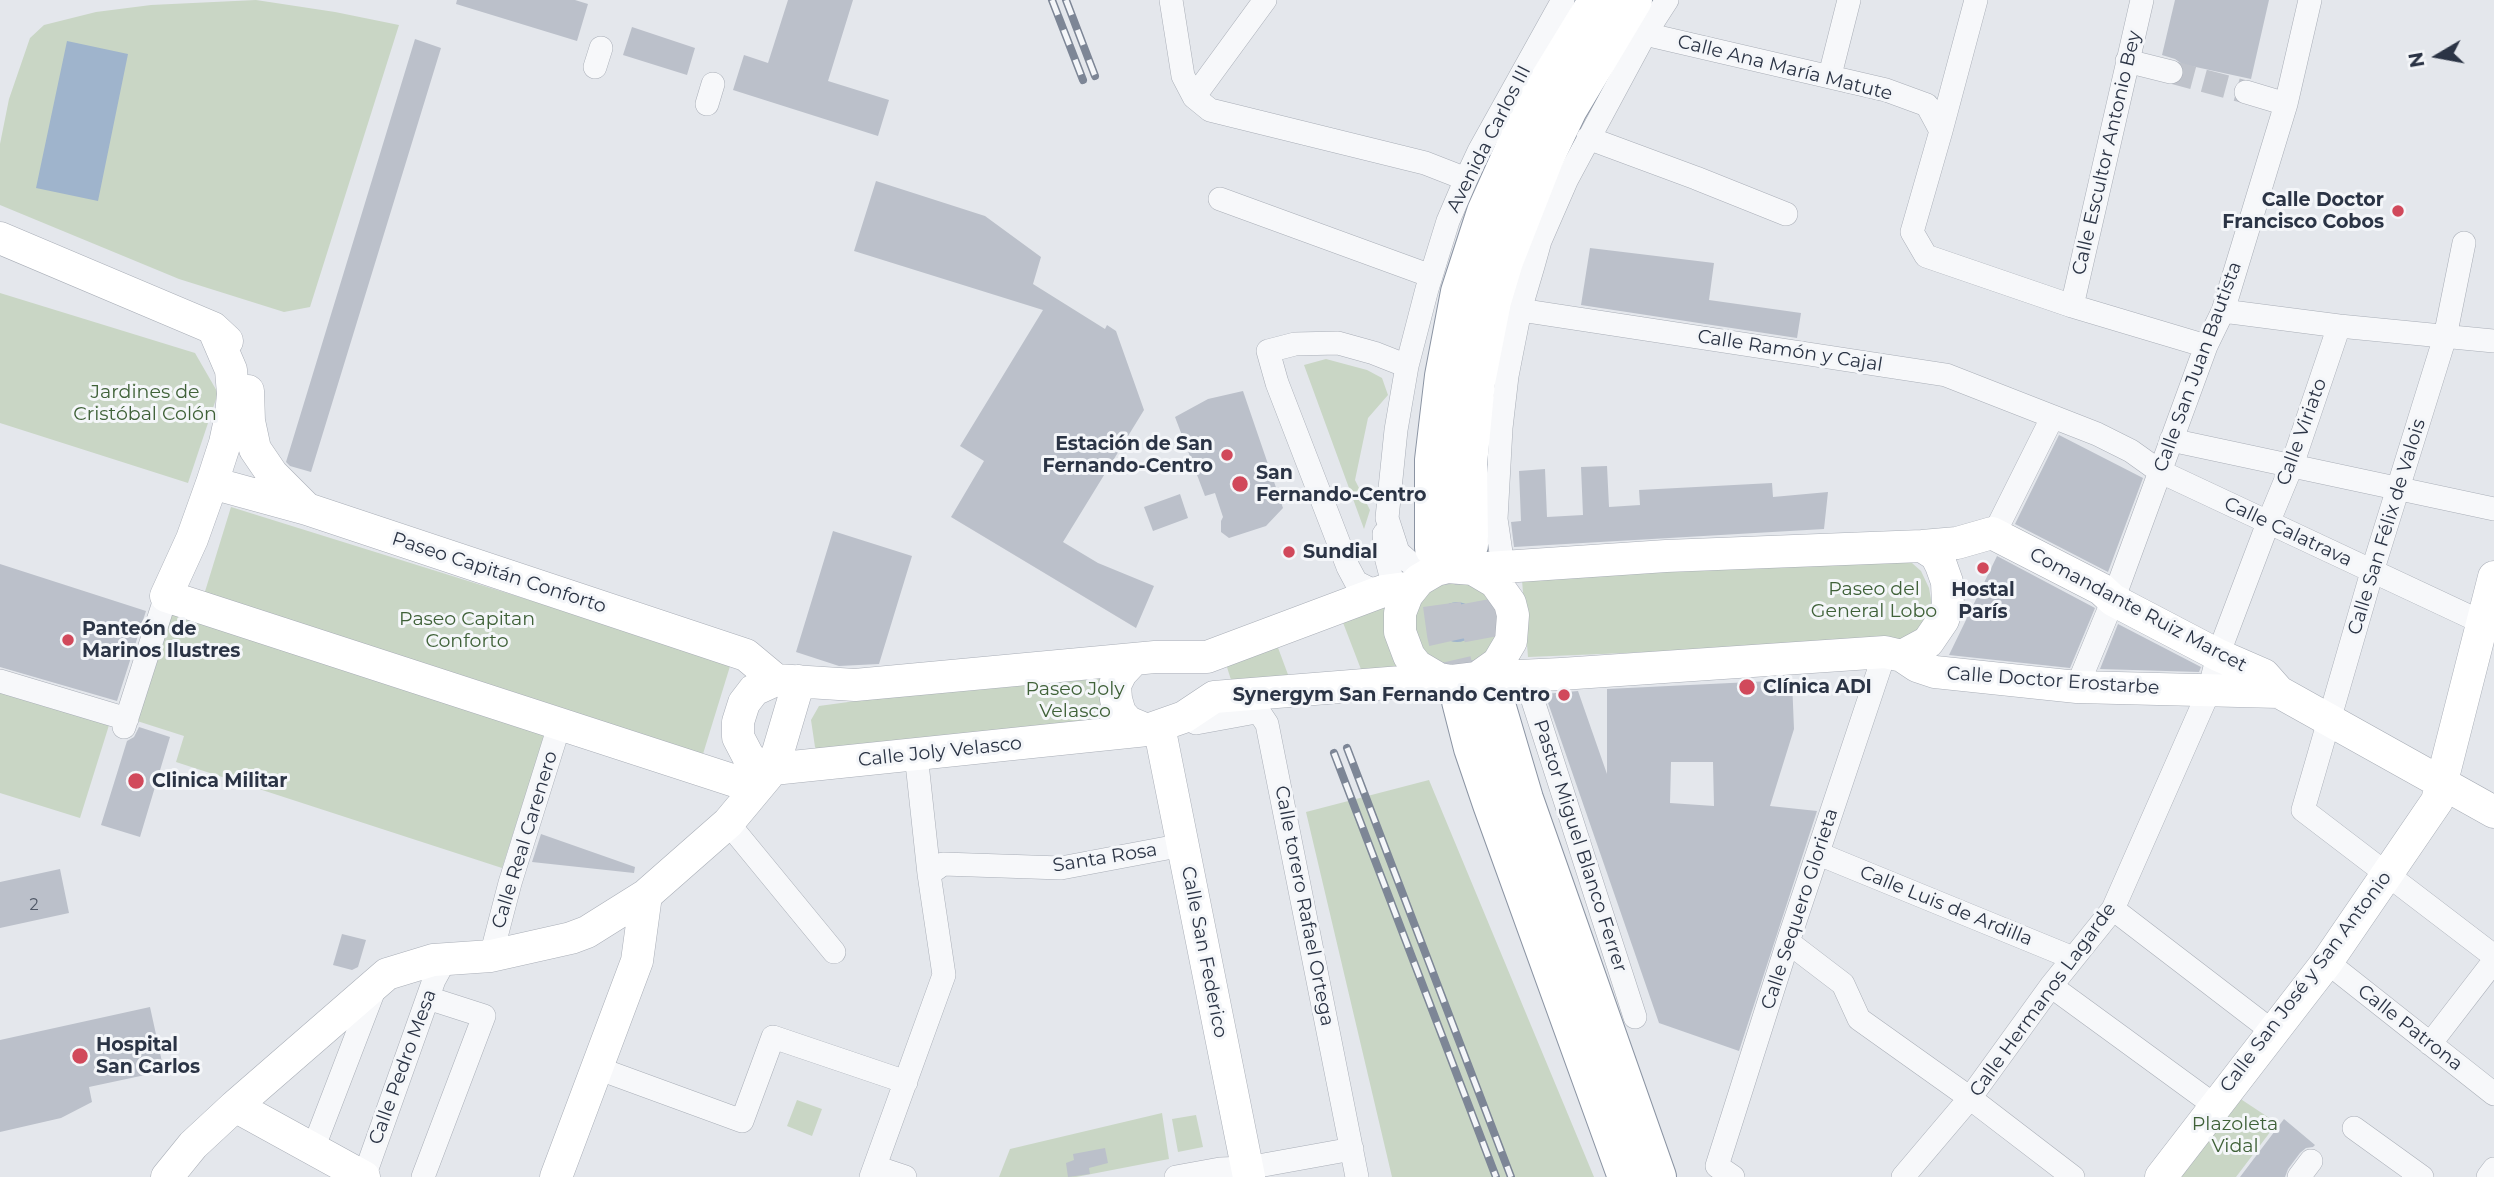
<!DOCTYPE html>
<meta charset="utf-8">
<style>
body{margin:0}
#map{position:relative;width:2494px;height:1177px;overflow:hidden;background:#e4e7ec;font-family:Montserrat,sans-serif}
canvas{display:block}
.north{position:absolute;left:2403px;top:21px;width:70px;height:70px;-webkit-text-stroke:5px #f4f6f9;paint-order:stroke;rotate:260deg;font-size:19px;font-weight:700;line-height:28px;text-align:center;color:#2b3445}
.north::after{content:'';display:block;margin:auto;width:24px;height:32px;background:#2b3445;clip-path:polygon(50% 0,100% 100%,50% 72%,0 100%)}
</style>
<div id="map">
<canvas width="2494" height="1177"></canvas>
<div class="north">N</div>
</div>
<script>
const g = document.querySelector('canvas').getContext('2d');
g.lineJoin = 'round';
function fill(path, color) {
  g.fillStyle = color;
  g.fill(path, 'evenodd');
}
function poly(rows) {
  const path = new Path2D();
  for (const r of rows) {
    if (r.length === 3) {
      path.moveTo(r[0] + r[2], r[1]);
      path.arc(r[0], r[1], r[2], 0, 2 * Math.PI);
      continue;
    }
    path.moveTo(r[0], r[1]);
    for (let i = 2; i < r.length; i += 2) path.lineTo(r[i], r[i + 1]);
  }
  return path;
}
function stroke(path, color, width, dash) {
  g.strokeStyle = color;
  g.lineWidth = width;
  g.lineCap = dash ? 'butt' : 'round';
  g.setLineDash(dash || []);
  g.stroke(path);
}
function label(font, color, halo, rows, align = 'center') {
  g.font = font + ' Montserrat,sans-serif';
  g.lineWidth = 6;
  g.setLineDash([]);
  g.textBaseline = 'middle';
  g.strokeStyle = halo;
  g.fillStyle = color;
  for (const [text, x, y, turn = 0] of rows) {
    g.save();
    g.translate(x, y);
    g.rotate((+turn || 0) * Math.PI / 180);
    g.textAlign = isNaN(turn) ? turn : align;
    if (halo) g.strokeText(text, 0, 0);
    g.fillText(text, 0, 0);
    g.restore();
  }
}
const green = poly([
 [256,0,335,12,399,25,310,307,284,312,179,279,0,205,0,144,9,99,30,38,44,25,96,12,151,5],
 [0,293,195,353,218,393,188,483,0,423],
 [1326,359,1367,370,1382,378,1388,395,1368,418,1355,480,1370,510,1364,529,1304,365],
 [231,507,731,663,703,754,203,598],
 [1896,557,1912,563,1921,571,1929,588,1932,605,1928,618,1921,631,1894,642,1528,657,1522,580],
 [1457,580,1485,590,1498,613,1496,640,1489,652,1478,660,1466,665,1452,666,1439,663,1428,655,1418,644,1413,630,1414,614,1429,589],
 [1387,605,1401,668,1362,672,1342,620],
 [171,606,547,728,502,868,176,762,184,736,134,720],
 [1277,645,1290,680,1232,683,1226,664],
 [1098,668,1102,670,1111,722,820,753,815,747,811,720,819,706],
 [0,687,110,722,80,818,0,793],
 [1429,780,1594,1177,1392,1177,1306,812],
 [2233,1094,2277,1123,2236,1177,2173,1177],
 [797,1100,822,1109,812,1136,787,1126],
 [1162,1113,1169,1159,1076,1177,999,1177,1010,1149],
 [1196,1115,1203,1147,1178,1152,1172,1119]
]);
const water = poly([
 [67,41,128,54,98,201,36,188],
 [1457,622,20]
]);
const building = poly([
 [457,0,575,0,588,4,577,41,456,4],
 [788,0,853,0,828,81,889,100,878,136,733,90,744,55,768,63],
 [2175,0,2269,0,2251,79,2182,64,2175,59,2162,55],
 [632,27,695,48,687,75,623,55],
 [415,39,441,48,311,472,290,466,286,462],
 [876,181,985,216,1041,257,1033,284,1105,329,1107,325,1116,331,1144,410,1063,542,1098,563,1154,586,1136,628,951,517,984,461,960,446,1043,310,854,251],
 [1590,248,1714,263,1709,300,1801,313,1797,338,1581,305],
 [1243,391,1283,508,1266,526,1229,538,1221,532,1221,521,1223,517,1215,493,1205,496,1175,417,1208,399],
 [2059,435,2143,478,2108,572,2015,524],
 [1607,466,1609,507,1640,505,1639,490,1772,483,1773,497,1828,492,1824,529,1514,547,1511,522,1521,521,1519,471,1545,469,1547,517,1583,515,1581,467],
 [1180,494,1188,518,1153,531,1144,507],
 [833,531,912,556,879,664,839,666,796,652],
 [1997,556,2095,608,2070,668,1949,655],
 [0,564,146,611,117,701,0,667],
 [2118,624,2201,667,2199,672,2100,669],
 [1792,680,1794,729,1770,806,1817,811,1739,1051,1659,1023,1545,694,1578,691,1607,774,1607,689],
 [1671,762,1713,762,1714,806,1670,803],
 [139,727,170,737,140,837,101,825,127,741,134,737],
 [541,834,635,867,634,873,532,862],
 [60,869,69,913,0,928,0,882],
 [342,934,366,940,358,967,352,970,333,965],
 [150,1007,164,1071,89,1087,92,1102,61,1118,0,1132,0,1040],
 [2284,1119,2315,1145,2313,1147,2306,1148,2300,1153,2288,1169,2285,1177,2240,1177],
 [1105,1148,1108,1163,1089,1168,1090,1174,1068,1177,1066,1163,1074,1160,1073,1154]
]);
const streetTunnel = poly([
 [2171,72,2246,92]
]);
const highwayTunnel = poly([
 [1469,545,1475,594,1495,701],
 [1434,548,1446,634,1461,701]
]);
const street = poly([
 [1171,0,1183,76,1194,97,1210,110,1425,163,1466,179],
 [1645,34,1886,90,1927,105,1941,131,1976,0],
 [2127,61,2171,72],
 [595,67,601,48],
 [1830,75,1849,0],
 [2246,92,2286,104],
 [1194,97,1265,0],
 [707,104,713,84],
 [1941,131,1912,232,1926,256,2072,306,2206,346],
 [1588,138,1696,178,1786,214],
 [1220,199,1431,276],
 [2464,243,2445,337,2372,572,2303,810,2494,956],
 [2072,306,2142,0],
 [1520,310,1946,375,2097,434,2131,451,2159,471,2494,628],
 [2223,311,2339,326,2494,341],
 [2171,440,2494,509],
 [1992,533,2000,522,2052,418],
 [1384,534,1385,553,1398,603],
 [1503,566,1496,519,1501,428,1507,376,1520,310,1533,266,1540,241,1567,179,1645,34,1667,0],
 [1429,574,1415,567,1398,552,1387,518,1396,430,1407,366,1427,289,1448,221,1466,179,1479,151,1563,0],
 [1383,591,1368,588,1356,582,1348,567,1277,383,1268,351,1295,344,1338,343,1374,353,1407,366],
 [1525,676,1635,1017],
 [0,681,127,719],
 [2077,687,2113,600,2206,346,2223,311,2286,104,2310,0],
 [1184,717,1196,723,1256,712,1261,715,1267,724,1357,1177],
 [124,727,166,596],
 [728,823,834,952],
 [1819,854,2073,958],
 [929,874,943,864,1061,868,1183,845],
 [2113,909,2272,1031],
 [1788,942,1843,984,1859,1019,1970,1098,2073,1177],
 [491,956,510,883,560,723],
 [2327,962,2494,1094],
 [2051,986,2214,1105],
 [2430,1044,2494,961],
 [597,1068,742,1121,773,1037,906,1082],
 [2354,1128,2422,1177],
 [313,1149,376,985],
 [875,1167,905,1177],
 [364,1177,434,980,446,958],
 [423,1177,484,1016,428,998],
 [871,1177,944,975,929,874,916,754],
 [1176,1177,1220,1169,1247,1168,1352,1149],
 [1733,1177,1717,1166,1788,942,1885,652],
 [1903,1177,1970,1098,2051,986,2113,909,2209,691,2218,655,2268,523,2292,465,2339,326],
 [2299,1177,2311,1161],
 [2488,1177,2494,1169]
]);
const secondary = poly([
 [0,238,213,328,227,341],
 [213,328,231,370,233,394,231,415,225,443,212,483,192,539,166,596,735,781,773,769,1147,730,1184,717,1214,697,1439,679],
 [248,391,249,421,255,449,272,474,306,508],
 [212,483,307,509,746,655,776,680],
 [1473,569,1666,556,1922,546,1957,543,1992,533,2101,589,2113,600,2218,655,2264,675,2279,692,2494,812],
 [1902,656,1928,642,1943,620,1948,605,1947,582,1941,565,1936,555,1922,546],
 [1134,659,1121,673,1115,685,1116,699,1120,713,1128,722,1147,730],
 [1477,678,1498,663,1511,641,1513,615,1510,603,1495,582,1473,569,1448,567,1436,570,1419,580,1407,595,1400,613,1400,632,1409,656,1417,666,1439,679,1452,681,1477,678,1561,674,1885,652,1902,656,1917,666,1935,672,2077,687,2279,692],
 [1159,726,1249,1177],
 [773,769,750,760,738,737,738,722,744,703,754,690,776,680,855,685,1155,657,1207,657,1383,591,1413,587],
 [235,1106,364,1177],
 [167,1177,193,1145,235,1106,387,974,433,960,491,956,571,938,587,932,646,895,728,823,773,769,799,681],
 [556,1177,637,961,646,895],
 [2161,1177,2327,962,2437,801,2494,577]
]);
const highway = poly([
 [1469,545,1468,464,1476,382,1492,301,1504,261,1544,159,1568,109,1633,0],
 [1434,548,1434,460,1444,376,1460,292,1486,212,1516,145,1542,92,1598,0],
 [1461,701,1473,748,1492,804,1627,1177],
 [1495,701,1524,799,1657,1177]
]);
const rail = poly([
 [1052,0,1083,80],
 [1066,0,1095,76],
 [1347,748,1511,1177],
 [1334,753,1496,1177]
]);
const markers = [
 [2398,211,7,"#d1495b"],
 [1227,455,7,"#d1495b"],
 [1240,484,9,"#d1495b"],
 [1289,552,7,"#d1495b"],
 [1983,568,7,"#d1495b"],
 [68,640,7,"#d1495b"],
 [1747,687,9,"#d1495b"],
 [1564,695,7,"#d1495b"],
 [136,781,9,"#d1495b"],
 [80,1056,9,"#d1495b"]
];
const numberNames = [
 ["2",34,905]
];
const streetNames = [
 ["Calle Ana María Matute",1785,68,14],
 ["Avenida Carlos III",1489,139,-63],
 ["Calle Escultor Antonio Bey",2107,153,-77],
 ["Calle Ramón y Cajal",1790,351,9],
 ["Calle San Juan Bautista",2198,367,-70],
 ["Calle Viriato",2302,432,-70],
 ["Calle San Félix de Valois",2387,527,-73],
 ["Calle Calatrava",2288,532,25],
 ["Paseo Capitán Conforto",499,573,18],
 ["Comandante Ruiz Marcet",2138,610,28],
 ["Calle Doctor Erostarbe",2053,681,4],
 ["Calle Joly Velasco",940,752,-6],
 ["Calle Real Carenero",525,840,-73],
 ["Pastor Miguel Blanco Ferrer",1580,846,72],
 ["Santa Rosa",1105,858,-9],
 ["Calle torero Rafael Ortega",1304,906,79],
 ["Calle Luis de Ardilla",1946,906,22],
 ["Calle Sequero Glorieta",1800,909,-72],
 ["Calle San Federico",1204,952,79],
 ["Calle San José y San Antonio",2306,982,-53],
 ["Calle Hermanos Lagarde",2043,1000,-54],
 ["Calle Patrona",2410,1028,38],
 ["Calle Pedro Mesa",403,1067,-70]
];
const poiNames = [
 ["Calle Doctor",2384,200,"right"],
 ["Francisco Cobos",2384,222,"right"],
 ["Estación de San",1213,444,"right"],
 ["Fernando-Centro",1213,466,"right"],
 ["San",1256,473],
 ["Fernando-Centro",1256,495],
 ["Sundial",1303,552],
 ["Hostal",1983,590,"center"],
 ["París",1983,612,"center"],
 ["Panteón de",82,629],
 ["Marinos Ilustres",82,651],
 ["Clínica ADI",1763,687],
 ["Synergym San Fernando Centro",1550,695,"right"],
 ["Clinica Militar",152,781],
 ["Hospital",96,1045],
 ["San Carlos",96,1067]
];
const parkNames = [
 ["Jardines de",145,392],
 ["Cristóbal Colón",145,414],
 ["Paseo del",1874,589],
 ["General Lobo",1874,611],
 ["Paseo Capitan",467,619],
 ["Conforto",467,641],
 ["Paseo Joly",1075,689],
 ["Velasco",1075,711],
 ["Plazoleta",2235,1124],
 ["Vidal",2235,1146]
];
fill(green, '#c9d6c5');
fill(water, '#9fb4cc');
fill(building, '#bbc0ca');
stroke(streetTunnel, '#bfc3cb', 23, [23, 11]);
stroke(highwayTunnel, '#bfc3cb', 38, [38, 19]);
stroke(street, '#a9aeb7', 24);
stroke(secondary, '#a9aeb7', 33);
stroke(highway, '#8b94a3', 40);
stroke(street, '#f7f8fa', 23);
stroke(secondary, '#fff', 32);
stroke(highway, '#fff', 38);
stroke(rail, '#7d8696', 8);
stroke(rail, '#f4f6f9', 5, [16]);
for (const [x, y, r, color] of markers) {
  const dot = new Path2D();
  dot.arc(x, y, r, 0, 2 * Math.PI);
  g.fillStyle = color;
  g.fill(dot);
  stroke(dot, '#f4f6f9', 2.5);
}
label('16px', '#4f5766', null, numberNames);
label('19px', '#2b3445', '#f4f6f9', streetNames);
label('bold 19px', '#2b3445', '#f4f6f9', poiNames, 'left');
label('19px', '#3f6138', '#f4f6f9', parkNames);
</script>
